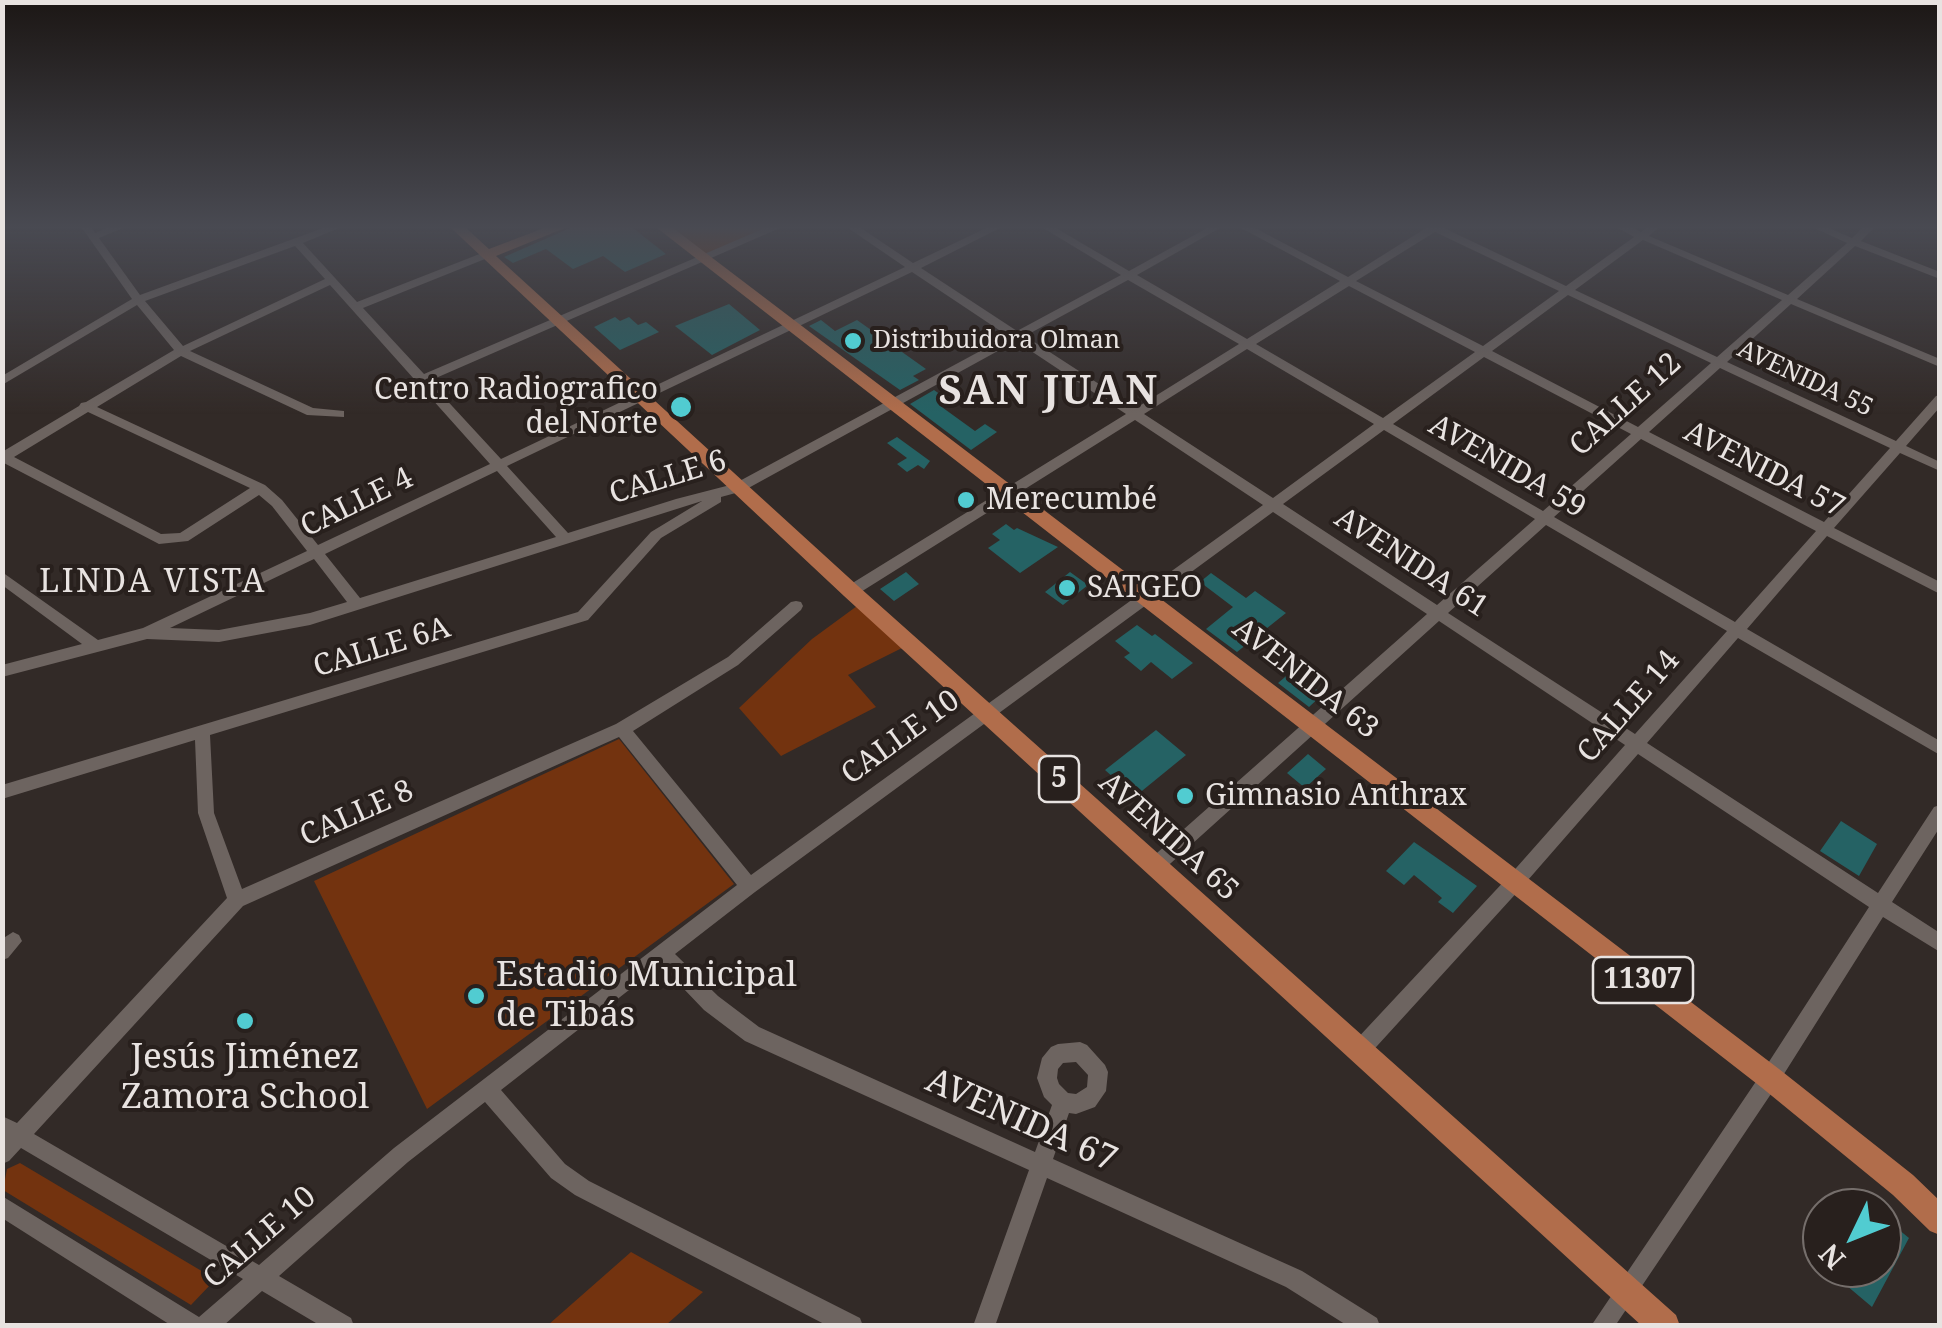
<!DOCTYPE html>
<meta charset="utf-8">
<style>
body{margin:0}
#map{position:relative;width:1942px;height:1328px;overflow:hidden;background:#322a27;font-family:"Noto Serif",serif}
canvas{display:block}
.frame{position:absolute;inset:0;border:5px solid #e8e3e1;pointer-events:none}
.north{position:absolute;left:1802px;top:1188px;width:100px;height:100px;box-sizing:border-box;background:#28201d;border:2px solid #756e6b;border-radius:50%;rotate:227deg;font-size:28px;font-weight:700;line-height:40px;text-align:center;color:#e8e3e1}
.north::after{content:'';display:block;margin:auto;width:35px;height:45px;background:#51ccd1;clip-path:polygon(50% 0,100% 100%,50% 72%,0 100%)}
</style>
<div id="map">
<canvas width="1942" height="1328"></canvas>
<div class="frame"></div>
<div class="north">N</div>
</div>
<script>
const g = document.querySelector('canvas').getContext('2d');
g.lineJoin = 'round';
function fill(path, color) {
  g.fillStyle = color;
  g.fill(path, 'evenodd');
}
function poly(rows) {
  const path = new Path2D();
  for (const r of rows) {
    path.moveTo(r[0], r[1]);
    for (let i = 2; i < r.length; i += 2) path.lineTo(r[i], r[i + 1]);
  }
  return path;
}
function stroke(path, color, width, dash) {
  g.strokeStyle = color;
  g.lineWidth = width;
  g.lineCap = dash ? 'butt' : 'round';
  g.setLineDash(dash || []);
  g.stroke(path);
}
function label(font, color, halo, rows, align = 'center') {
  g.font = font + ' "Noto Serif",serif';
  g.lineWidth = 8;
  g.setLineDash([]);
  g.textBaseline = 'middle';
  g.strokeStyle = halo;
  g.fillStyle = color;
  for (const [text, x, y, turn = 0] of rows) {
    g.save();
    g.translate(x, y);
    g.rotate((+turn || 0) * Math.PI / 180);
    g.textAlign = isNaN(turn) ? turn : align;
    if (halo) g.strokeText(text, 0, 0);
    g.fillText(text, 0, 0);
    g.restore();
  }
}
const green = poly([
 [670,228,767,228,705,256],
 [857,606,902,648,848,675,876,707,781,756,739,708,812,639],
 [619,739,734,884,427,1109,314,881],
 [20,1163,205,1273,211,1284,191,1305,3,1190,7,1169],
 [631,1252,703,1292,666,1325,548,1325]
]);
const building = poly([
 [570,228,633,228,666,254,625,272,603,256,573,269,546,249,513,263,504,257],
 [729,304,760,330,712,355,675,326],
 [615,317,620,321,629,317,638,325,646,322,659,332,620,350,594,327],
 [821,320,835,331,857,320,926,369,913,376,919,380,900,390,809,326],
 [934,390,948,400,939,405,975,431,985,424,997,432,971,450,910,404],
 [897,437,930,461,924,469,918,465,907,472,897,464,907,458,887,443],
 [1006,524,1014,530,1017,528,1058,547,1020,573,988,548,1000,540,992,534],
 [906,572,919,584,894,601,880,589],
 [1070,572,1088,585,1063,605,1045,592],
 [1211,573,1246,598,1255,591,1286,613,1237,652,1206,629,1233,607,1200,582],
 [1137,625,1152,636,1155,634,1193,663,1172,679,1151,662,1141,671,1124,657,1130,653,1115,641],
 [1291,672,1323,694,1309,707,1278,683],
 [1156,730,1186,755,1121,808,1110,798,1123,786,1105,770],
 [1308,754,1326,769,1305,788,1287,773],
 [1841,821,1877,844,1859,876,1820,851],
 [1414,842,1477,886,1453,913,1438,902,1442,898,1414,875,1404,885,1386,871],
 [1882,1216,1909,1238,1872,1307,1840,1280,1847,1268,1882,1268]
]);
const minor = poly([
 [82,228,92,228,95,233,107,228,123,228,99,238,140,295,323,228,339,228,303,243,357,302,482,253,490,253,490,257,363,308,424,374,765,228,780,228,429,381,501,459,905,267,848,228,861,228,913,263,986,228,1000,228,921,268,1017,331,1121,275,1043,228,1056,228,1129,271,1207,228,1220,228,1137,275,1247,339,1340,281,1241,228,1255,228,1348,277,1426,228,1444,228,1566,286,1634,237,1618,228,1633,228,1641,232,1646,228,1658,228,1649,236,1788,295,1847,243,1814,228,1829,228,1852,238,1862,228,1874,228,1861,241,1940,272,1940,279,1855,246,1797,299,1940,359,1940,367,1791,304,1727,362,1896,441,1936,396,1940,395,1940,407,1906,446,1940,462,1940,471,1900,453,1834,528,1940,582,1940,594,1827,536,1747,629,1940,741,1940,755,1738,638,1647,743,1878,893,1934,807,1940,805,1940,827,1892,902,1940,933,1940,952,1883,917,1777,1085,1615,1326,1591,1326,1763,1071,1869,907,1638,754,1521,888,1367,1057,1360,1060,1353,1057,1350,1050,1353,1043,1509,876,1625,745,1439,621,1161,872,1155,874,1149,872,1146,866,1149,860,1427,614,1273,512,755,892,675,954,718,996,759,1027,1035,1152,1052,1105,1044,1097,1037,1078,1042,1058,1051,1047,1058,1044,1080,1042,1087,1045,1105,1065,1108,1072,1106,1091,1095,1107,1076,1114,1069,1113,1053,1159,1302,1271,1377,1318,1380,1326,1348,1326,1286,1287,1047,1178,995,1326,973,1326,1029,1170,745,1041,704,1010,661,965,501,1090,565,1164,589,1181,860,1318,863,1326,828,1326,575,1195,551,1178,485,1102,408,1162,279,1276,351,1318,354,1326,321,1326,262,1291,223,1326,172,1326,2,1218,2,1196,199,1317,243,1279,21,1148,9,1161,2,1164,2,1116,17,1123,227,898,198,813,195,740,2,799,2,785,578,612,651,532,702,501,310,625,219,642,147,639,2,677,2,665,82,644,2,585,2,572,98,640,143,628,307,551,272,506,259,495,188,541,159,544,2,462,2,452,79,406,81,403,86,402,174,350,137,305,2,385,2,376,132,299,82,228],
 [1435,232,1559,291,1483,346,1356,281,1435,232],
 [1643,240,1782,300,1717,357,1575,290,1643,240],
 [295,246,325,279,183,346,145,301,295,246],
 [912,272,1008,336,734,484,676,499,568,533,507,466,912,272],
 [1128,280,1239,344,1136,408,1025,336,1128,280],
 [330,285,490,464,318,545,282,500,265,485,97,407,181,356,307,415,344,417,344,411,313,408,190,351,330,285],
 [1349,286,1475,352,1383,418,1256,344,1349,286],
 [1568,295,1711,363,1638,427,1492,351,1568,295],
 [1016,341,1126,414,846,587,844,591,846,595,856,595,1135,420,1263,505,751,875,633,731,738,665,801,610,803,606,801,602,796,601,791,602,728,657,616,724,242,889,214,813,210,735,588,620,661,538,721,502,721,497,743,491,1016,341],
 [1247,349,1374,424,1273,498,1144,414,1247,349],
 [1484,357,1631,434,1543,511,1393,424,1484,357],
 [1720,368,1890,448,1824,522,1649,432,1720,368],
 [88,412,250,488,180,533,161,534,14,457,88,412],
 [1384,430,1535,519,1437,605,1283,504,1384,430],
 [1641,439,1816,531,1735,622,1554,517,1641,439],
 [497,471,556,537,360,598,325,554,497,471],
 [1546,525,1727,631,1635,734,1448,613,1546,525],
 [314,559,347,602,310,613,219,630,170,628,314,559],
 [619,737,737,885,394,1148,259,1265,34,1134,243,906,619,737],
 [1076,1062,1088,1075,1087,1087,1076,1094,1068,1093,1059,1084,1057,1078,1058,1069,1063,1063,1076,1062],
 [13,932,19,935,22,941,8,958,2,960,2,939,13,932]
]);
const major = poly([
 [451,228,466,228,489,249,544,228,565,228,496,256,858,586,1676,1315,1680,1326,1642,1326,844,596,451,228],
 [657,228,673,228,1779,1069,1913,1175,1940,1201,1940,1235,1930,1231,1893,1195,1761,1087,657,228]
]);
const markers = [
 [853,341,10,"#51ccd1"],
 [681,407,12,"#51ccd1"],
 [966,500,10,"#51ccd1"],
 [1067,588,10,"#51ccd1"],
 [1185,796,10,"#51ccd1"],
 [476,996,10,"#51ccd1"],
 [245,1021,10,"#51ccd1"]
];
const farPoinames = [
 ["Distribuidora Olman",873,341]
];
const farStreetnames = [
 ["AVENIDA 55",1805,379,25]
];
const shields = [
 [1059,779,40],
 [1643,980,100]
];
const shieldNames = [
 ["5",1059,779],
 ["11307",1643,980]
];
const poiNames = [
 ["Centro Radiografico",658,390,"right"],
 ["del Norte",658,424,"right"],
 ["Merecumbé",986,500],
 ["SATGEO",1087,588],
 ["Gimnasio Anthrax",1205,796]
];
const streetNames = [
 ["CALLE 12",1626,405,-42],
 ["AVENIDA 59",1507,467,30],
 ["AVENIDA 57",1764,470,27],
 ["CALLE 6",668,478,-17],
 ["CALLE 4",357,503,-26],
 ["AVENIDA 61",1411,563,33],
 ["CALLE 6A",382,648,-17],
 ["AVENIDA 63",1305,679,38],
 ["CALLE 14",1629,707,-49],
 ["CALLE 10",901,738,-36],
 ["CALLE 8",357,814,-24],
 ["AVENIDA 65",1168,837,42],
 ["CALLE 10",260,1238,-41]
];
const neighbourhoodNames = [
 ["LINDA VISTA",153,583]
];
const nearPoinames = [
 ["Estadio Municipal",496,976],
 ["de Tibás",496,1016],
 ["Jesús Jiménez",245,1058,"center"],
 ["Zamora School",245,1098,"center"]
];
const nearStreetnames = [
 ["AVENIDA 67",1021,1121,24]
];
const districtNames = [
 ["SAN JUAN",1049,393]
];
fill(green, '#73330f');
fill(building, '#256264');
fill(minor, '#6d6460');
fill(major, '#b16d4b');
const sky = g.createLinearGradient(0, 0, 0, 414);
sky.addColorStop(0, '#1c1715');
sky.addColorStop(0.55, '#494a52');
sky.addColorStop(1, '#494a5200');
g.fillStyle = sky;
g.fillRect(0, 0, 1942, 414);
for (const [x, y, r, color] of markers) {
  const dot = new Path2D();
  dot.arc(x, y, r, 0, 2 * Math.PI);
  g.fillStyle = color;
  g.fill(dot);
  stroke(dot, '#28201d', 4);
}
label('25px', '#e8e3e1', '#28201d', farPoinames, 'left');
label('25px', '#e8e3e1', '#28201d', farStreetnames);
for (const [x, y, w] of shields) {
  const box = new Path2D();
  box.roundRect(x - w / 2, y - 23, w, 46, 8);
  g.fillStyle = '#28201d';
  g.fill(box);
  stroke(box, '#e8e3e1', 2.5);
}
label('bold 28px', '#e8e3e1', null, shieldNames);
label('30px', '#e8e3e1', '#28201d', poiNames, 'left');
label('30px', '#e8e3e1', '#28201d', streetNames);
g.letterSpacing = '2.5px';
label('32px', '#e8e3e1', '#28201d', neighbourhoodNames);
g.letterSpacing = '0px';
label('35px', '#e8e3e1', '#28201d', nearPoinames, 'left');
label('35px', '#e8e3e1', '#28201d', nearStreetnames);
g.letterSpacing = '2.5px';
label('bold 40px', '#e8e3e1', '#28201d', districtNames);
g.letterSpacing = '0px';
</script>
